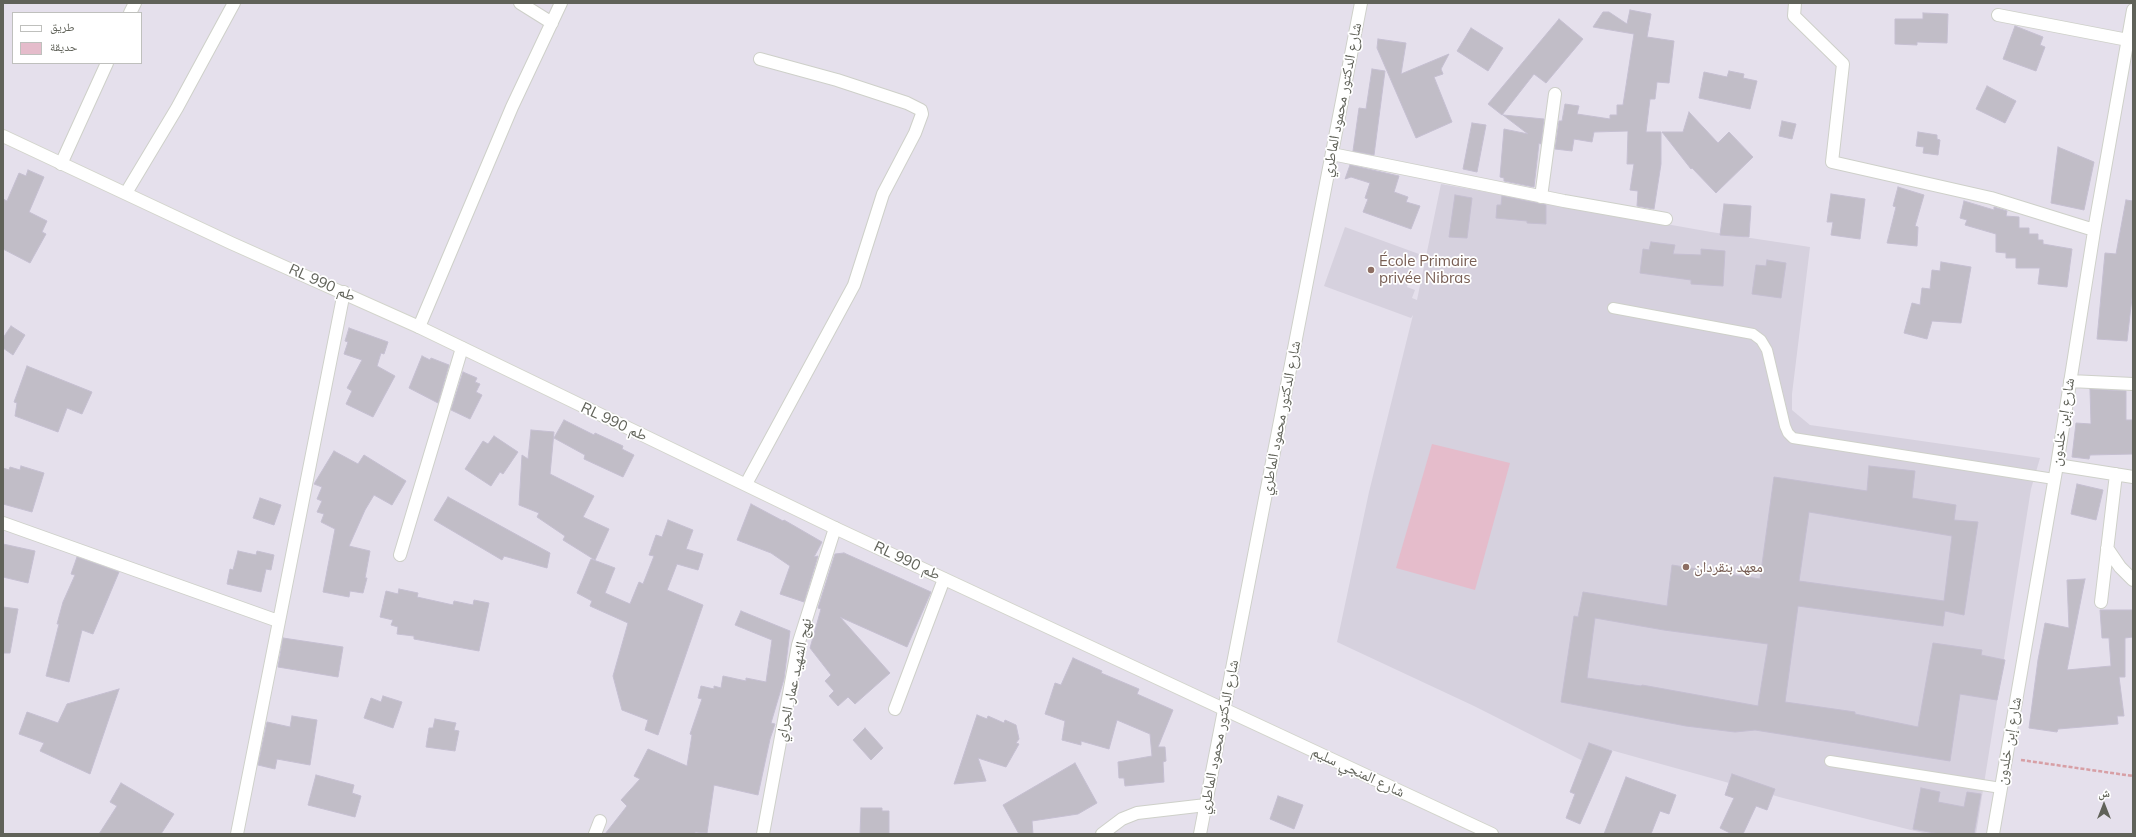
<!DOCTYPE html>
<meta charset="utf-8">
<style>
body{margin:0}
#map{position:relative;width:2136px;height:837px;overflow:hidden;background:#e5e0ec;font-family:Mulish,"Noto Naskh Arabic",sans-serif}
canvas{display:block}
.frame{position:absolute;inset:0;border:4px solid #606259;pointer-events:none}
.legend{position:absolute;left:12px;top:12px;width:130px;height:52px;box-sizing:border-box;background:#fff;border:1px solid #bfc0bd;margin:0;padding:5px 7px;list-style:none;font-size:12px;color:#606259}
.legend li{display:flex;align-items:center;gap:8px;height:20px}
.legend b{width:20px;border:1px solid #bfc0bd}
.north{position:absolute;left:2084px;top:785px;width:40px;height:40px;-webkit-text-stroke:3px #fff;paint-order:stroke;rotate:0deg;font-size:11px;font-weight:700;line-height:16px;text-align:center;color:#606259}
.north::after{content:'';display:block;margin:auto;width:14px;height:18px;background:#606259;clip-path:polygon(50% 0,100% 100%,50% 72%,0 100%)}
</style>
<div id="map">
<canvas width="2136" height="837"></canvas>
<div class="frame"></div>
<ul class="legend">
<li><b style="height:5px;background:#fff"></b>طريق</li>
<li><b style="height:11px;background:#e5bccb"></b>حديقة</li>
</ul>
<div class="north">ش</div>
</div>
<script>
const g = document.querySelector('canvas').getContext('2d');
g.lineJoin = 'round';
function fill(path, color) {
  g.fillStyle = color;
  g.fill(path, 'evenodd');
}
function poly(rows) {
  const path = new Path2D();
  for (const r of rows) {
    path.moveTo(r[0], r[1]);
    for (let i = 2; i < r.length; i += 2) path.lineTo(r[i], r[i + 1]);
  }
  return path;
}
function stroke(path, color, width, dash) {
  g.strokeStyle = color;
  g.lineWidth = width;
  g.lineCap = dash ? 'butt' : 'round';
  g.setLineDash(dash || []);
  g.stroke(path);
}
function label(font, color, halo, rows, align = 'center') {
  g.font = font + ' Mulish,"Noto Naskh Arabic",sans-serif';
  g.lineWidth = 3.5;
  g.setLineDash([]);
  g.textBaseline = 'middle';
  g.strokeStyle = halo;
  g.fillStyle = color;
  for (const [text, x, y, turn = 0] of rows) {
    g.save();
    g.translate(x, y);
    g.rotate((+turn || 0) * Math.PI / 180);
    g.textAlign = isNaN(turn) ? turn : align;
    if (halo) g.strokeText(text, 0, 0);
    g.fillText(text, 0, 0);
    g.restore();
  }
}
const education = poly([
 [1441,184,1711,232,1810,247,1792,394,1792,410,1810,425,2040,458,2031,489,1976,834,1927,834,1783,798,1589,744,1583,761,1474,706,1337,642,1369,492,1413,315,1411,318,1324,286,1345,227,1419,254,1407,287,1415,290,1412,298,1417,300]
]);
const green = poly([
 [1432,444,1510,463,1475,590,1396,568]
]);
const building = poly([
 [1630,10,1651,14,1647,37,1674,41,1669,83,1657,82,1655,99,1650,99,1646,132,1661,132,1661,164,1654,209,1637,206,1638,191,1630,190,1634,164,1627,164,1628,131,1594,132,1592,142,1574,139,1572,151,1555,149,1559,121,1562,121,1565,104,1579,106,1577,114,1610,119,1610,115,1617,115,1617,105,1623,105,1634,34,1593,27,1603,12,1609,12,1627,24,1630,10],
 [1923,13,1948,14,1947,43,1917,42,1917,45,1895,44,1895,19,1923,19,1923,13],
 [1559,19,1583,39,1546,83,1534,74,1502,115,1488,104,1559,19],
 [2015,26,2043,37,2040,45,2045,47,2036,71,2003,59,2015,26],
 [1471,28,1503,48,1488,71,1457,51,1471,28],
 [1378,39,1406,43,1401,74,1449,54,1441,69,1443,74,1434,77,1452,122,1416,138,1377,48,1378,39],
 [1372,69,1385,71,1374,155,1353,151,1359,108,1366,109,1372,69],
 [1729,71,1744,74,1743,78,1757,81,1750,109,1699,98,1704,72,1727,77,1729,71],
 [1987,86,2016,101,2005,123,1976,109,1987,86],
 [1689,112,1718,143,1729,132,1753,157,1716,193,1692,168,1691,169,1662,132,1683,132,1689,112],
 [1503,115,1544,119,1541,144,1539,143,1534,187,1504,181,1504,178,1500,177,1504,129,1528,134,1503,115],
 [1782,121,1796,124,1792,139,1779,136,1782,121],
 [1472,123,1486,125,1477,172,1463,169,1472,123],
 [1918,132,1937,135,1937,139,1940,140,1938,155,1923,153,1924,147,1916,146,1918,132],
 [2058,147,2094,162,2084,210,2051,203,2058,147],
 [1350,165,1399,176,1394,192,1408,197,1406,202,1420,206,1411,229,1363,212,1368,199,1365,198,1370,183,1351,177,1345,179,1350,165],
 [28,170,44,177,29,212,47,221,42,232,46,234,30,263,3,249,3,199,7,201,19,173,26,176,28,170],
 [1898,187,1924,195,1915,226,1918,227,1917,246,1887,243,1896,207,1893,206,1898,187],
 [1831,194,1865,199,1860,239,1831,235,1833,222,1827,222,1831,194],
 [1455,195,1472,198,1467,238,1449,237,1455,195],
 [1502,196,1546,205,1546,224,1527,223,1527,221,1496,218,1497,205,1501,205,1502,196],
 [2126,200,2133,201,2133,289,2127,341,2097,339,2105,253,2116,254,2126,200],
 [1964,201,1994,210,1994,207,2007,211,2006,216,2019,217,2019,228,2029,228,2029,234,2038,234,2038,240,2043,240,2043,244,2072,249,2067,287,2038,284,2040,268,2016,268,2016,258,2006,258,2006,253,1996,252,1996,234,1965,225,1967,220,1960,218,1964,201],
 [1724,204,1751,206,1749,237,1720,235,1724,204],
 [1651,242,1675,245,1673,254,1701,255,1701,249,1725,251,1723,286,1691,284,1691,280,1640,273,1643,249,1649,250,1651,242],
 [1767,260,1786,263,1781,298,1752,294,1756,265,1766,266,1767,260],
 [1941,262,1971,267,1961,323,1932,321,1927,339,1904,333,1912,303,1920,305,1922,288,1930,289,1932,270,1940,271,1941,262],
 [11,326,25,335,13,355,3,348,3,338,11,326],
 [349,328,388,342,384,354,381,353,377,366,395,376,373,417,346,404,352,391,347,388,362,360,344,354,348,342,345,341,349,328],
 [422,356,430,360,431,358,449,365,438,403,409,388,422,356],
 [27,366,92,392,82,414,67,408,58,432,15,416,17,403,14,402,27,366],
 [463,372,477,378,475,382,480,384,476,392,482,395,470,419,451,410,463,372],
 [2090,389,2126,391,2126,420,2133,420,2133,454,2090,455,2089,459,2072,457,2076,423,2091,424,2090,389],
 [564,420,594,435,595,433,623,446,622,449,634,455,623,477,584,459,585,455,554,438,564,420],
 [531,430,554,432,550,474,594,496,583,517,609,529,595,560,563,540,565,536,537,517,539,513,519,505,522,455,528,459,531,430],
 [494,436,518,452,503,474,500,472,491,486,465,469,483,441,488,444,494,436],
 [334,451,358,464,364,455,406,481,392,505,374,495,365,510,349,546,370,551,365,578,367,578,363,593,350,591,349,597,323,592,335,529,321,522,324,514,317,512,322,501,317,499,322,487,314,484,334,451],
 [21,466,44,473,32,512,3,504,3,468,9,470,10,467,20,470,21,466],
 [1869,466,1915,471,1912,498,1956,505,1954,520,1978,522,1964,615,1945,611,1943,626,1798,606,1785,702,1855,712,1855,714,1918,727,1933,643,1982,650,1981,655,2005,660,1997,700,1960,694,1950,761,1755,730,1735,732,1686,726,1561,702,1574,616,1578,617,1583,592,1667,606,1672,565,1760,579,1774,477,1867,491,1869,466],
 [1809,512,1952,536,1944,601,1799,581,1809,512],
 [1595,618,1664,630,1768,644,1758,706,1642,685,1641,686,1587,678,1595,618],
 [2077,484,2103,490,2096,520,2071,514,2077,484],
 [448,497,550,553,547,568,504,556,502,560,434,520,448,497],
 [260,498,281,505,274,525,253,518,260,498],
 [751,504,783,521,784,520,822,542,814,557,818,556,804,602,780,594,790,566,771,553,737,540,751,504],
 [668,520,693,530,686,549,703,554,698,570,677,564,667,590,703,605,658,735,645,730,648,720,622,710,613,676,628,623,590,606,592,601,577,593,591,559,615,568,605,593,630,604,639,582,643,584,654,556,649,555,656,535,662,537,668,520],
 [3,544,35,551,28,583,3,577,3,544],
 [238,551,256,555,257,551,274,555,271,570,266,569,261,592,227,584,230,569,233,570,238,551],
 [844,553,931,592,907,647,840,617,890,673,855,704,848,697,838,706,829,696,834,691,825,681,831,675,810,648,821,609,818,608,835,554,844,553],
 [77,557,119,572,93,634,82,630,69,682,46,676,59,624,57,624,63,602,75,575,71,574,77,557],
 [2085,579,2067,670,2111,666,2109,638,2102,638,2100,610,2133,610,2133,637,2125,638,2125,677,2119,677,2124,716,2117,716,2118,724,2058,729,2057,732,2029,728,2038,660,2045,623,2069,628,2067,580,2085,579],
 [399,589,418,593,417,597,453,605,454,601,473,605,474,600,489,603,479,651,414,639,414,636,397,634,398,627,391,625,393,620,380,617,386,591,398,594,399,589],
 [3,607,18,609,10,653,3,653,3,607],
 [741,611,790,631,784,679,771,723,775,724,770,739,758,795,714,785,707,833,695,832,695,834,605,834,627,806,621,800,640,779,634,776,648,749,687,766,692,735,690,734,702,699,698,698,701,686,714,689,714,686,721,688,723,676,746,681,746,678,766,682,772,640,735,625,741,611],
 [283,638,343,647,338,677,278,667,283,638],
 [1073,658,1102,671,1101,673,1139,689,1137,694,1173,710,1158,747,1165,747,1166,761,1163,762,1164,782,1125,786,1124,778,1119,778,1118,762,1152,756,1150,734,1117,720,1109,749,1081,741,1081,745,1062,740,1065,721,1045,714,1055,683,1061,685,1073,658],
 [119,689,90,774,40,751,44,743,19,734,27,712,58,723,67,704,119,689],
 [383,696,402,702,393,728,364,718,371,698,381,702,383,696],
 [977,715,987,719,988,716,1004,723,1005,720,1016,725,1019,739,1016,743,1019,744,1006,767,978,758,986,781,954,784,977,715],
 [292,716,317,720,310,765,277,759,275,769,258,765,267,722,290,727,292,716],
 [435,719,456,723,454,730,459,731,455,751,426,747,429,728,433,728,435,719],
 [865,728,883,748,871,760,853,740,865,728],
 [1589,743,1612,751,1580,824,1566,818,1575,794,1570,792,1589,743],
 [1075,763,1097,803,1078,814,1032,821,1033,834,1019,834,1003,805,1075,763],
 [1732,774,1775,789,1767,810,1756,806,1743,834,1732,834,1720,828,1734,798,1725,795,1732,774],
 [316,775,354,785,352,793,361,796,355,817,308,805,316,775],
 [1626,777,1676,795,1669,814,1660,811,1651,834,1604,834,1626,777],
 [121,783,174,814,161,834,99,834,117,806,110,802,121,783],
 [1921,788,1940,792,1938,802,1964,807,1967,792,1981,794,1974,834,1940,834,1913,829,1921,788],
 [1278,796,1303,805,1294,829,1270,819,1278,796],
 [861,808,882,808,882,811,889,811,889,834,860,834,861,808]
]);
const path = poly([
 [2021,760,2133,776]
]);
const lane = poly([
 [1613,308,1753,334,1761,340,1767,350,1785,426,1788,433,1793,438,2054,479],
 [1830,761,2001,788]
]);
const street = poly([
 [520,3,552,23],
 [1795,3,1794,16,1843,64,1832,162,1991,198,2094,230],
 [130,13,135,3],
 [1998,15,2133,41],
 [1332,154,1564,201,1666,219],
 [61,164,107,63],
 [126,193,177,108,234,3],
 [1541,197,1555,94],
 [419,327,512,107,561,3],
 [2070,381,2133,384],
 [2057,465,2133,477],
 [746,484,854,285,883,194,915,133,922,114,921,110,907,103,837,80,760,59],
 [3,523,278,621],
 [2107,548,2120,567,2133,580],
 [400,555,462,348],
 [2101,602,2116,474],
 [895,709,944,579],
 [237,834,344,292],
 [595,834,600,821],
 [763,834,798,645,835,528],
 [1102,834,1122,819,1137,813,1206,805],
 [1200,834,1361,3],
 [1993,834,2057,465,2095,225,2133,10]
]);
const secondary = poly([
 [3,136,231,243,419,327,835,528,1492,834]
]);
const markers = [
 [1371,270,4,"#8d6e63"],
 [1686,567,4,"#8d6e63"]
];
const streetNames = [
 ["شارع الدكتور محمود الماطري",1342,100,-79],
 ["RL طم 990",322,283,24],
 ["شارع الدكتور محمود الماطري",1281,418,-79],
 ["RL طم 990",614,422,25],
 ["شارع إبن خلدون",2063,422,-81],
 ["RL طم 990",907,561,25],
 ["نهج الشهيد عمار الجراي",794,680,-78],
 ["شارع الدكتور محمود الماطري",1219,737,-79],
 ["شارع إبن خلدون",2009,741,-80],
 ["شارع المنجي سليم",1358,772,25]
];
const educationNames = [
 ["École Primaire",1379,261],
 ["privée Nibras",1379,278],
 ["معهد بنقردان",1694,567]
];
fill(education, '#d6d1de');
fill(green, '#e5bccb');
fill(building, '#c1bdc7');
stroke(building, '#c5bfd1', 1);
stroke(lane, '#ced0c9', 12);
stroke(street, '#ced0c9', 14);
stroke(secondary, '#d2d4cb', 14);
stroke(path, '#d79fa5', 2.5, [4, 2]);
stroke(lane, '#fff', 10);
stroke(street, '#fff', 12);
stroke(secondary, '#fff', 12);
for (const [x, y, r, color] of markers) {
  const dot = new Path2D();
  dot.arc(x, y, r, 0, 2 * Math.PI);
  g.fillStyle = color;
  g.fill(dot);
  stroke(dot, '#fff', 1.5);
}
label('15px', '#606259', '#fff', streetNames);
label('15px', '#785e54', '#fff', educationNames, 'left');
</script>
